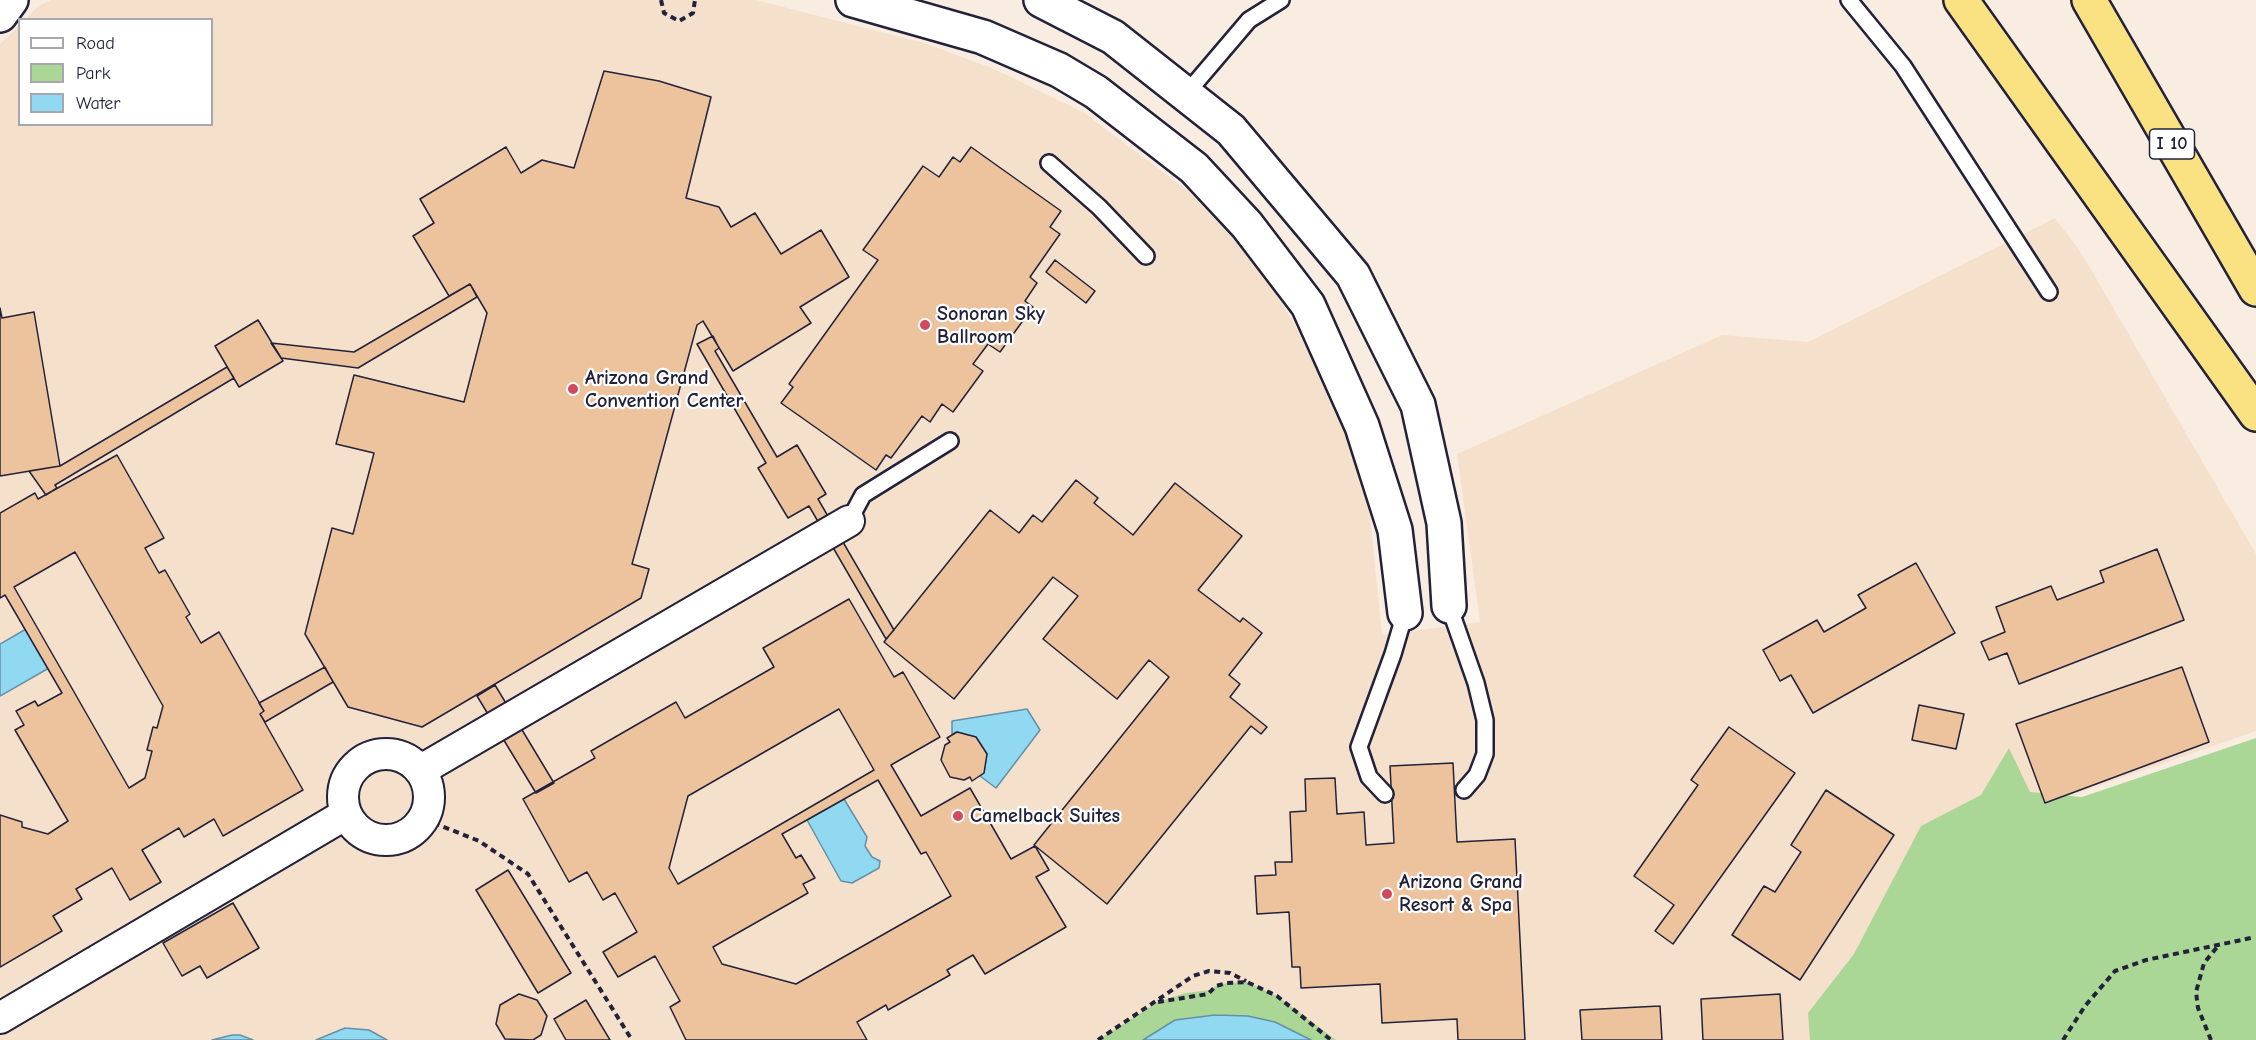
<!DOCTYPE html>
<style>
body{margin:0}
#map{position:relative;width:2256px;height:1040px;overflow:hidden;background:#f9ede1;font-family:"Comic Neue",sans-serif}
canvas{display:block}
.legend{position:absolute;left:18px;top:18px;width:195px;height:108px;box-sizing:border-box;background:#fff;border:2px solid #a7a7b1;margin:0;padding:8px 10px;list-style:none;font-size:18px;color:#22223b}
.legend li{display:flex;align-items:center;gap:12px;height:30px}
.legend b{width:30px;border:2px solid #a7a7b1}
</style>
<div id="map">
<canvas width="2256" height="1040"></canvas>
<ul class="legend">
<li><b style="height:8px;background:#fff"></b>Road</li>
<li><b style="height:16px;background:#abd796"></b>Park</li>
<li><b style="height:16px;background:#90d9f1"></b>Water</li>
</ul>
</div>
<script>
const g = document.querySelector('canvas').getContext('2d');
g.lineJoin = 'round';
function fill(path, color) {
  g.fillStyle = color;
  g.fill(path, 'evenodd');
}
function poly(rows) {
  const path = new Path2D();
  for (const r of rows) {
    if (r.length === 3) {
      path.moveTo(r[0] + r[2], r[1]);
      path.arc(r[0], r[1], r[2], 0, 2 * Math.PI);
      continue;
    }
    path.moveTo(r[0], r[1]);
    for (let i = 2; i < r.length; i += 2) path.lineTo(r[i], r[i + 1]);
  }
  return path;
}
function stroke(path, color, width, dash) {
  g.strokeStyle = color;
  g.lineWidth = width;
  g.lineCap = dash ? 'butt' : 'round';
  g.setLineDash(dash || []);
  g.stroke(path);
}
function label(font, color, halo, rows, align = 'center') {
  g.font = font + ' "Comic Neue",sans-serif';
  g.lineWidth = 4.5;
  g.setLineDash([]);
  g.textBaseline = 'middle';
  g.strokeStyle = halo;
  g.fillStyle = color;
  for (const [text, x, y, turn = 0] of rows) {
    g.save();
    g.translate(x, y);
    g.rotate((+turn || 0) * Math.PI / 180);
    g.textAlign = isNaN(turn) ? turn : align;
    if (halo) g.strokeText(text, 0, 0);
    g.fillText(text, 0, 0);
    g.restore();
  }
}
const built = poly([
 [51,0,756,0,924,43,992,68,1083,112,1188,191,1247,252,1281,301,1319,367,1351,442,1370,516,1382,635,1480,622,1457,454,1722,335,1808,342,2055,218,2082,254,2256,554,2256,731,2061,799,1828,1040,0,1040,0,44,19,26,20,124,212,124,212,20,26,19,38,6]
]);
const green = poly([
 [2256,738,2256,1040,1810,1040,1808,1013,1854,954,1921,826,1981,795,2009,748,2030,792,2082,797],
 [1247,982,1277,996,1336,1040,1098,1040,1158,1002,1185,993,1211,990,1216,986,1227,983]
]);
const water = poly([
 [26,629,49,668,0,696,0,644,26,629],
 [1027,709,1040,730,996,788,980,776,984,773,987,754,976,737,957,732,952,734,952,721,1027,709],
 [844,799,867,837,865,846,872,857,880,861,879,868,852,883,841,881,807,820,844,799],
 [1215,1015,1248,1016,1275,1022,1311,1040,1143,1040,1175,1020,1215,1015],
 [345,1028,369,1030,387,1040,316,1040,345,1028],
 [232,1035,240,1035,253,1040,212,1040,232,1035]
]);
const building = poly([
 [604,71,659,81,711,97,686,198,719,207,731,227,755,213,781,254,821,230,849,277,800,307,811,323,733,371,703,321,697,325,632,564,649,569,641,598,422,727,348,707,305,634,332,528,353,534,374,453,336,444,354,375,464,402,487,313,470,284,449,296,413,236,434,223,420,199,506,147,521,173,542,160,574,168,604,71],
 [971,147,1061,211,1050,227,1060,234,1030,277,1037,283,1025,301,1033,307,1000,352,988,344,973,364,983,371,953,412,942,404,930,422,922,416,891,458,886,455,876,470,781,403,793,387,789,384,878,260,863,250,923,166,939,177,953,157,960,162,971,147],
 [1055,260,1095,291,1086,303,1046,272,1055,260],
 [470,284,477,297,358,368,281,358,271,343,354,352,470,284],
 [0,308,2,318,34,312,60,466,0,476,0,308],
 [258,320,283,361,239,387,215,346,258,320],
 [713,336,719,348,715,351,777,457,797,445,826,494,818,499,894,630,886,639,809,506,788,518,758,468,766,463,697,344,713,336],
 [227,367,234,378,55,485,57,488,46,495,29,471,60,466,227,367],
 [117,455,164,538,145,548,159,573,165,570,190,614,186,617,201,643,219,632,264,711,260,714,303,790,223,836,214,819,184,837,179,828,142,850,161,882,130,900,112,868,76,889,82,899,53,916,62,931,0,967,0,815,22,822,22,827,48,834,68,821,15,730,24,725,16,711,35,701,38,706,62,693,5,595,0,598,0,513,35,493,38,499,117,455],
 [75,552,163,706,157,728,153,727,147,750,152,751,145,778,129,788,14,587,75,552],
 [1076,480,1098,498,1094,503,1133,535,1175,483,1242,536,1198,590,1240,622,1243,618,1262,633,1229,675,1240,684,1230,697,1267,727,1261,734,1251,726,1107,904,1034,845,1169,677,1149,660,1117,699,1043,639,1078,596,1053,577,954,699,884,642,990,510,1019,533,1033,515,1042,522,1076,480],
 [2157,549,2184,620,2019,684,2007,653,1989,660,1981,642,2005,632,1996,607,2051,586,2057,600,2104,582,2100,571,2157,549],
 [1916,563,1955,633,1813,713,1791,675,1780,681,1763,650,1817,620,1824,632,1866,608,1858,595,1916,563],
 [849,599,894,677,903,672,940,737,891,765,921,816,970,788,1011,859,1035,846,1049,870,1036,877,1066,927,985,974,973,955,947,970,950,975,888,1010,886,1005,857,1022,867,1040,686,1040,670,1007,680,1001,655,956,618,977,603,952,637,932,615,893,603,900,587,872,569,882,523,799,595,758,591,751,676,702,685,718,774,667,763,648,849,599],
 [839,709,874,770,678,884,669,868,688,796,839,709],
 [878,780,921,854,926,852,951,896,796,984,722,964,713,947,808,893,803,884,815,878,801,855,796,858,782,834,878,780],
 [325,667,333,682,265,722,260,714,264,711,259,703,325,667],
 [2182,667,2209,742,2045,803,2016,724,2182,667],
 [495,685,554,783,536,793,477,696,495,685],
 [1919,705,1964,714,1956,749,1912,740,1919,705],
 [1729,727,1795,773,1673,944,1655,931,1674,905,1634,876,1698,785,1691,780,1729,727],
 [957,732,976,737,987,754,984,773,972,781,970,777,964,780,950,777,941,760,945,745,950,742,947,738,957,732],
 [1453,763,1457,842,1515,839,1525,1040,1458,1040,1457,1019,1382,1023,1380,984,1301,988,1300,967,1292,967,1289,912,1257,914,1255,876,1276,875,1275,862,1292,862,1290,812,1306,811,1305,779,1335,778,1337,814,1364,812,1366,845,1394,843,1390,766,1453,763],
 [1826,790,1894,835,1800,980,1732,935,1764,886,1775,892,1801,852,1791,845,1826,790],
 [508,870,571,973,538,993,476,890,508,870],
 [233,903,259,948,207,978,200,966,182,976,163,943,233,903],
 [519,994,537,1000,547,1016,541,1035,533,1040,505,1039,496,1024,500,1005,519,994],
 [1780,994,1783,1040,1703,1040,1701,999,1780,994],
 [586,1000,610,1040,566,1040,554,1019,586,1000],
 [1660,1006,1662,1040,1582,1040,1580,1010,1660,1006]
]);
const path = poly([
 [661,0,664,13,679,21,693,13,695,0],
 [424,819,479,841,528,874,632,1040],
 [1158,1002,1208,994,1216,986,1227,983,1247,982,1277,996,1331,1040],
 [1098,1040,1193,976,1209,971,1230,973,1246,981],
 [2063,1040,2085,1006,2115,971,2146,960,2251,938],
 [2211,1040,2198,1008,2196,992,2204,963,2218,946]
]);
const lane = poly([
 [1849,0,1903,66,2049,292],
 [1186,94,1249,20,1281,0],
 [1049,163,1099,207,1146,256],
 [849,521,863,495,950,441],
 [1449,606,1476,683,1485,720,1485,754,1477,775,1464,790],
 [1385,794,1369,777,1359,747,1393,654,1405,613]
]);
const street = poly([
 [386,797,43],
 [421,770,849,521],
 [0,1018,346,814]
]);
const secondary = poly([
 [853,0,983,37,1059,70,1096,92,1194,168,1247,225,1308,305,1362,426,1395,530,1405,613],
 [1041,0,1113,37,1231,130,1353,275,1418,405,1444,523,1449,606],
 [0,15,11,0]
]);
const highway = poly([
 [1961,0,2256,414],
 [2089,0,2256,289]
]);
const markers = [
 [925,325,6,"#d1495b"],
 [573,389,6,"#d1495b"],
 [958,816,6,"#d1495b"],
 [1387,894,6,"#d1495b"]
];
const shields = [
 [2172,144,45]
];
const shieldNames = [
 ["I 10",2172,144]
];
const poiNames = [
 ["Sonoran Sky",937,314],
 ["Ballroom",937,337],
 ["Arizona Grand",585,378],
 ["Convention Center",585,401],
 ["Camelback Suites",970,816],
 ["Arizona Grand",1399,882],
 ["Resort & Spa",1399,905]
];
fill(built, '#f5e0cc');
fill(green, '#abd796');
fill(water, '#90d9f1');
stroke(water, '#6490a8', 1.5);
fill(building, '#ecc39c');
stroke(building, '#22223b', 1.5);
stroke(lane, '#22223b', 20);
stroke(street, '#22223b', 34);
stroke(secondary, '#22223b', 38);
stroke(highway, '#22223b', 38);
stroke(path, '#22223b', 4, [6, 4.5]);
stroke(lane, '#fff', 15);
stroke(street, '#fff', 30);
stroke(secondary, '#fff', 33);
stroke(highway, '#fae181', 33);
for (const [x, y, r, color] of markers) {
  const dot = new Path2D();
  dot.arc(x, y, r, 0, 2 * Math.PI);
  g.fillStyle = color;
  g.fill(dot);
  stroke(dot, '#fff', 2);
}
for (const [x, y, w] of shields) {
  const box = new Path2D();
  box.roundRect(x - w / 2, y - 15, w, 30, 4.5);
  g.fillStyle = '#fff';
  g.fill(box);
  stroke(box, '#22223b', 1.5);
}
label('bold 18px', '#22223b', null, shieldNames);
label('bold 20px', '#22223b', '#fff', poiNames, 'left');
</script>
